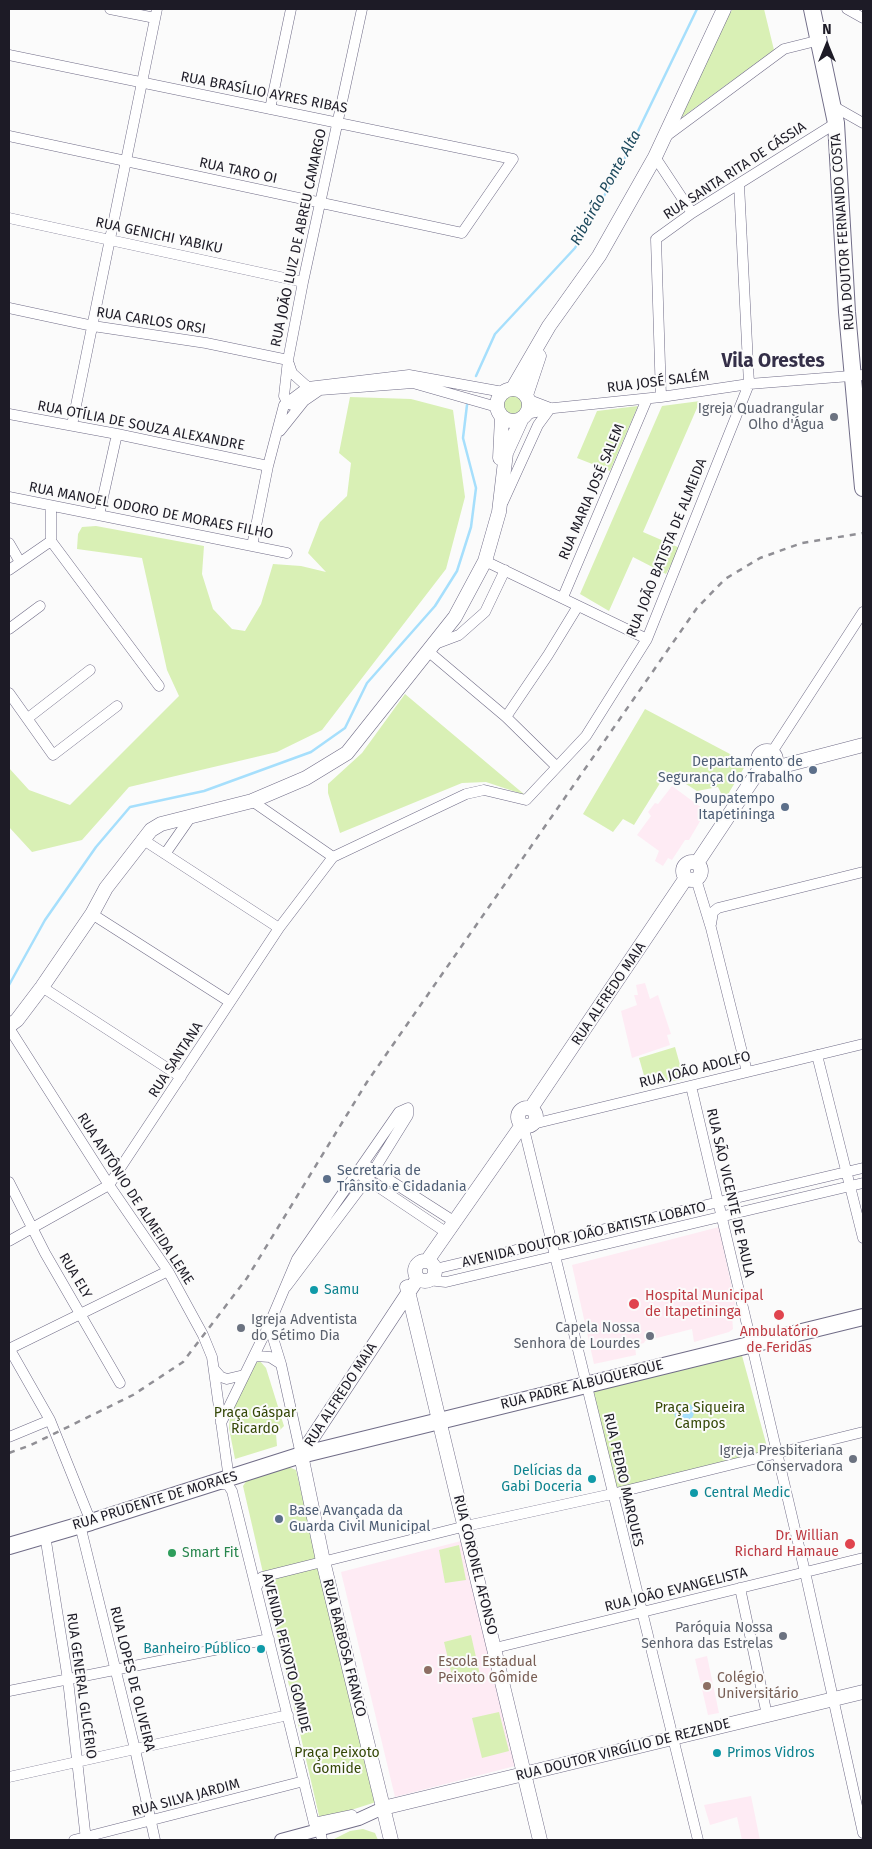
<!DOCTYPE html>
<meta charset="utf-8">
<style>
body{margin:0}
#map{position:relative;width:872px;height:1849px;overflow:hidden;background:#fbfbfb;font-family:"Fira Sans",sans-serif}
canvas{display:block}
.frame{position:absolute;inset:0;border:10px solid #1d1b26;pointer-events:none}
.north{position:absolute;left:802px;top:20px;width:50px;height:50px;-webkit-text-stroke:4px #fbfbfb;paint-order:stroke;rotate:0deg;font-size:14px;font-weight:700;line-height:20px;text-align:center;color:#1d1b26}
.north::after{content:'';display:block;margin:auto;width:18px;height:22px;background:#1d1b26;clip-path:polygon(50% 0,100% 100%,50% 72%,0 100%)}
</style>
<div id="map">
<canvas width="872" height="1849"></canvas>
<div class="frame"></div>
<div class="north">N</div>
</div>
<script>
const g = document.querySelector('canvas').getContext('2d');
g.lineJoin = 'round';
function fill(path, color) {
  g.fillStyle = color;
  g.fill(path, 'evenodd');
}
function poly(rows) {
  const path = new Path2D();
  for (const r of rows) {
    if (r.length === 3) {
      path.moveTo(r[0] + r[2], r[1]);
      path.arc(r[0], r[1], r[2], 0, 2 * Math.PI);
      continue;
    }
    path.moveTo(r[0], r[1]);
    for (let i = 2; i < r.length; i += 2) path.lineTo(r[i], r[i + 1]);
  }
  return path;
}
function stroke(path, color, width, dash) {
  g.strokeStyle = color;
  g.lineWidth = width;
  g.lineCap = dash ? 'butt' : 'round';
  g.setLineDash(dash || []);
  g.stroke(path);
}
function label(font, color, halo, rows, align = 'center') {
  g.font = font + ' "Fira Sans",sans-serif';
  g.lineWidth = 4;
  g.setLineDash([]);
  g.textBaseline = 'middle';
  g.strokeStyle = halo;
  g.fillStyle = color;
  for (const [text, x, y, turn = 0] of rows) {
    g.save();
    g.translate(x, y);
    g.rotate((+turn || 0) * Math.PI / 180);
    g.textAlign = isNaN(turn) ? turn : align;
    if (halo) g.strokeText(text, 0, 0);
    g.fillText(text, 0, 0);
    g.restore();
  }
}
const education = poly([
 [672,786,706,811,689,840,685,840,672,860,668,858,663,866,655,861,659,851,637,835,651,816,648,812,655,803,658,804],
 [645,983,650,999,658,995,671,1034,667,1035,670,1045,632,1058,621,1011,637,1005,634,995,638,995,636,985],
 [461,1541,515,1766,395,1797,341,1572],
 [707,1656,719,1713,708,1715,695,1659],
 [751,1796,760,1840,742,1840,737,1817,710,1825,704,1805]
]);
const medical = poly([
 [719,1227,737,1312,732,1315,733,1329,729,1332,694,1342,692,1329,645,1341,644,1343,635,1345,636,1355,594,1364,572,1265]
]);
const green = poly([
 [733,9,764,9,774,50,681,118,728,15],
 [513,405,13],
 [350,397,411,399,453,410,465,497,446,569,322,730,277,752,129,787,82,840,32,852,9,827,9,768,29,790,70,805,179,696,167,670,142,558,77,549,78,534,82,527,96,526,204,546,202,574,213,609,232,629,245,631,261,604,273,564,301,566,326,572,308,553,320,522,347,496,351,463,339,453],
 [700,401,643,532,680,548,666,574,633,557,609,611,580,594,662,406],
 [638,406,610,471,577,458,597,411],
 [405,694,525,795,486,782,462,783,340,833,328,793,328,784,362,753],
 [645,709,747,763,722,804,722,795,718,787,697,791,667,772,634,825,623,819,613,832,583,814],
 [675,1047,684,1079,647,1086,639,1058],
 [741,1352,769,1454,614,1490,593,1388],
 [260,1361,266,1368,284,1426,276,1434,277,1446,235,1459,229,1428,231,1406,250,1366],
 [286,1466,296,1470,376,1802,320,1820,243,1486,247,1480],
 [459,1545,466,1580,445,1583,439,1550],
 [471,1635,480,1675,453,1680,444,1642],
 [499,1712,509,1751,482,1758,472,1718],
 [363,1829,375,1833,378,1840,332,1840,350,1831]
]);
const water = poly([
 [684,1412,10]
]);
const stream = poly([
 [476,376,495,334,575,248,623,162,697,9],
 [9,985,45,920,96,847,130,807,204,791,311,752,345,728,367,683,435,606,457,571,471,527,476,488,463,438,467,405]
]);
const minor = poly([
 [110,9,155,18],
 [847,9,863,18],
 [9,55,513,159,462,233,9,136],
 [833,106,863,123],
 [270,109,291,9],
 [665,137,784,49,820,40],
 [655,157,692,213],
 [9,218,303,282],
 [9,308,93,326,206,343,288,360],
 [289,364,292,373,311,390],
 [661,397,656,239,692,213,836,123],
 [529,400,550,408],
 [299,406,288,404,284,396,288,360,303,282,362,9],
 [9,414,117,434,268,466],
 [526,414,554,408,661,397,749,384,863,375],
 [72,425,157,9],
 [280,431,304,401,320,390,413,383,497,407],
 [9,497,287,553],
 [503,502,538,425,549,410],
 [99,515,117,434],
 [51,541,159,686],
 [9,543,20,562],
 [252,546,268,466,284,405,308,387,409,375,503,392],
 [485,561,647,639],
 [9,570,51,541,51,506],
 [563,597,647,399],
 [9,629,40,606],
 [435,644,459,635,485,612,505,570],
 [429,652,506,717,557,767],
 [9,693,53,755,117,706],
 [506,717,548,655,578,606],
 [28,718,90,670],
 [772,752,863,612],
 [252,801,333,857],
 [142,839,279,928],
 [165,854,190,818],
 [696,879,711,928,747,1072],
 [92,914,230,1002],
 [711,924,713,912,718,908,863,872],
 [42,987,181,1077],
 [9,1028,109,1185,168,1271,203,1335,212,1357,229,1479],
 [817,1055,863,1238],
 [691,1086,805,1572,863,1833],
 [533,1124,863,1044],
 [523,1125,698,1840],
 [369,1167,455,1222],
 [362,1176,447,1233],
 [9,1182,45,1253,120,1383],
 [9,1241,109,1185,279,928,333,857,466,794,484,790,526,800,586,736,647,639,749,384,739,184],
 [435,1269,863,1168],
 [428,1280,446,1282,863,1183],
 [269,1325,281,1364,301,1455],
 [9,1348,50,1420,91,1522],
 [9,1349,168,1271],
 [254,1356,270,1357,281,1364],
 [214,1369,221,1377,227,1379,244,1375],
 [221,1423,269,1325,297,1259,399,1112,408,1108,408,1115,374,1170,286,1287],
 [9,1437,50,1420],
 [218,1483,228,1485,232,1491,314,1823,352,1815],
 [80,1525,134,1745,155,1840],
 [45,1535,68,1680,86,1840],
 [256,1588,262,1577,466,1526,612,1494,863,1432],
 [740,1588,767,1715],
 [495,1648,863,1558],
 [9,1691,269,1639],
 [9,1777,288,1715],
 [320,1830,322,1840],
 [74,1840,304,1781]
]);
const tertiary = poly([
 [281,1840,359,1819,383,1808]
]);
const secondary = poly([
 [513,388,549,326,599,256,655,157,724,9],
 [513,405,16],
 [526,395,539,356],
 [500,458,502,417],
 [767,760,9],
 [771,769,863,745],
 [692,871,9],
 [697,863,761,767],
 [9,1026,17,1020,42,987,92,914,106,888,151,830,161,824,252,801,306,778,347,753,455,617,485,561,499,512,506,453,522,418],
 [527,1117,9],
 [531,1108,686,878],
 [425,1271,10],
 [427,1261,522,1125],
 [407,1287,540,1840],
 [383,1808,863,1692],
 [391,1840,323,1561,301,1455,418,1278]
]);
const primary = poly([
 [812,9,836,123,847,312,863,488],
 [9,1546,91,1522,301,1455,863,1317]
]);
const rail = poly([
 [9,1453,31,1445,133,1395,183,1362,247,1278,367,1082,697,608,725,579,760,558,802,543,863,533]
]);
const markers = [
 [834,417,5,"#6b7280"],
 [813,770,5,"#5c6f8a"],
 [785,807,5,"#5c6f8a"],
 [327,1179,5,"#5c6f8a"],
 [314,1290,5,"#0f9aa8"],
 [634,1304,6,"#e0444e"],
 [779,1315,6,"#e0444e"],
 [241,1328,5,"#6b7280"],
 [650,1336,5,"#6b7280"],
 [853,1459,5,"#6b7280"],
 [592,1479,5,"#0f9aa8"],
 [694,1493,5,"#0f9aa8"],
 [279,1519,5,"#5c6f8a"],
 [850,1544,6,"#e0444e"],
 [172,1553,5,"#2e9e5b"],
 [783,1636,5,"#6b7280"],
 [261,1649,5,"#0f9aa8"],
 [428,1670,5,"#8d6e63"],
 [707,1686,5,"#8d6e63"],
 [717,1753,5,"#0f9aa8"]
];
const streetNames = [
 ["RUA BRASÍLIO AYRES RIBAS",264,93,11],
 ["RUA TARO OI",238,171,12],
 ["RUA SANTA RITA DE CÁSSIA",735,171,-33],
 ["RUA DOUTOR FERNANDO COSTA",843,232,-94],
 ["RUA GENICHI YABIKU",159,236,12],
 ["RUA JOÃO LUIZ DE ABREU CAMARGO",299,238,-78],
 ["RUA CARLOS ORSI",151,321,9],
 ["RUA JOSÉ SALÉM",658,382,-7],
 ["RUA OTÍLIA DE SOUZA ALEXANDRE",141,426,11],
 ["RUA MARIA JOSÉ SALEM",592,492,-67],
 ["RUA MANOEL ODORO DE MORAES FILHO",151,511,11],
 ["RUA JOÃO BATISTA DE ALMEIDA",667,548,-68],
 ["RUA ALFREDO MAIA",609,994,-56],
 ["RUA SANTANA",176,1060,-57],
 ["RUA JOÃO ADOLFO",695,1070,-14],
 ["RUA SÃO VICENTE DE PAULA",730,1193,77],
 ["RUA ANTÔNIO DE ALMEIDA LEME",135,1199,57],
 ["AVENIDA DOUTOR JOÃO BATISTA LOBATO",584,1235,-13],
 ["RUA ELY",75,1276,59],
 ["RUA PADRE ALBUQUERQUE",582,1385,-14],
 ["RUA ALFREDO MAIA",341,1395,-57],
 ["RUA PEDRO MARQUES",623,1480,77],
 ["RUA PRUDENTE DE MORAES",155,1501,-17],
 ["RUA CORONEL AFONSO",475,1565,76],
 ["RUA JOÃO EVANGELISTA",676,1590,-14],
 ["RUA BARBOSA FRANCO",344,1648,76],
 ["AVENIDA PEIXOTO GOMIDE",286,1653,76],
 ["RUA LOPES DE OLIVEIRA",132,1679,76],
 ["RUA GENERAL GLICÉRIO",81,1686,82],
 ["RUA DOUTOR VIRGÍLIO DE REZENDE",623,1750,-14],
 ["RUA SILVA JARDIM",186,1798,-15]
];
const worshipNames = [
 ["Igreja Quadrangular",824,409],
 ["Olho d'Água",824,425],
 ["Igreja Adventista",251,1320,"left"],
 ["do Sétimo Dia",251,1336,"left"],
 ["Capela Nossa",640,1328],
 ["Senhora de Lourdes",640,1344],
 ["Igreja Presbiteriana",843,1451],
 ["Conservadora",843,1467],
 ["Paróquia Nossa",773,1628],
 ["Senhora das Estrelas",773,1644]
];
const serviceNames = [
 ["Departamento de",803,762],
 ["Segurança do Trabalho",803,778],
 ["Poupatempo",775,799],
 ["Itapetininga",775,815],
 ["Secretaria de",337,1171,"left"],
 ["Trânsito e Cidadania",337,1187,"left"],
 ["Base Avançada da",289,1511,"left"],
 ["Guarda Civil Municipal",289,1527,"left"]
];
const cultureNames = [
 ["Samu",324,1290],
 ["Delícias da",582,1471,"right"],
 ["Gabi Doceria",582,1487,"right"],
 ["Central Medic",704,1493],
 ["Banheiro Público",251,1649,"right"],
 ["Primos Vidros",727,1753]
];
const healthNames = [
 ["Hospital Municipal",645,1296],
 ["de Itapetininga",645,1312],
 ["Ambulatório",779,1332,"center"],
 ["de Feridas",779,1348,"center"],
 ["Dr. Willian",839,1536,"right"],
 ["Richard Hamaue",839,1552,"right"]
];
const parkNames = [
 ["Praça Siqueira",700,1408],
 ["Campos",700,1424],
 ["Praça Gáspar",255,1413],
 ["Ricardo",255,1429],
 ["Praça Peixoto",337,1753],
 ["Gomide",337,1769]
];
const leisureNames = [
 ["Smart Fit",182,1553]
];
const educationNames = [
 ["Escola Estadual",438,1662],
 ["Peixoto Gômide",438,1678],
 ["Colégio",717,1678],
 ["Universitário",717,1694]
];
const waterNames = [
 ["Ribeirão Ponte Alta",606,188,-61]
];
const districtNames = [
 ["Vila Orestes",773,362]
];
fill(education, '#feebf4');
fill(medical, '#feebf3');
fill(green, '#d9f0b5');
fill(water, '#a6dffc');
stroke(stream, '#a6dffc', 2.5);
stroke(minor, '#706c87', 11);
stroke(tertiary, '#706c87', 14);
stroke(secondary, '#706c87', 15);
stroke(primary, '#706c87', 18);
stroke(minor, '#fff', 10);
stroke(tertiary, '#fff', 12);
stroke(secondary, '#fff', 14);
stroke(primary, '#fff', 16);
stroke(rail, '#908f95', 2.5, [6, 6]);
for (const [x, y, r, color] of markers) {
  const dot = new Path2D();
  dot.arc(x, y, r, 0, 2 * Math.PI);
  g.fillStyle = color;
  g.fill(dot);
  stroke(dot, '#fbfbfb', 2);
}
label('14px', '#1d1b26', '#fbfbfb', streetNames);
label('14px', '#5b616d', '#fbfbfb', worshipNames, 'right');
label('14px', '#4e5e75', '#fbfbfb', serviceNames, 'right');
label('14px', '#0d838f', '#fbfbfb', cultureNames, 'left');
label('14px', '#be3a42', '#fbfbfb', healthNames, 'left');
label('14px', '#354807', '#fbfbfb', parkNames);
label('14px', '#27864d', '#fbfbfb', leisureNames, 'left');
label('14px', '#785e54', '#fbfbfb', educationNames, 'left');
label('italic 15px', '#1d495d', '#fbfbfb', waterNames);
label('bold 19px', '#342f48', '#fbfbfb', districtNames);
</script>
